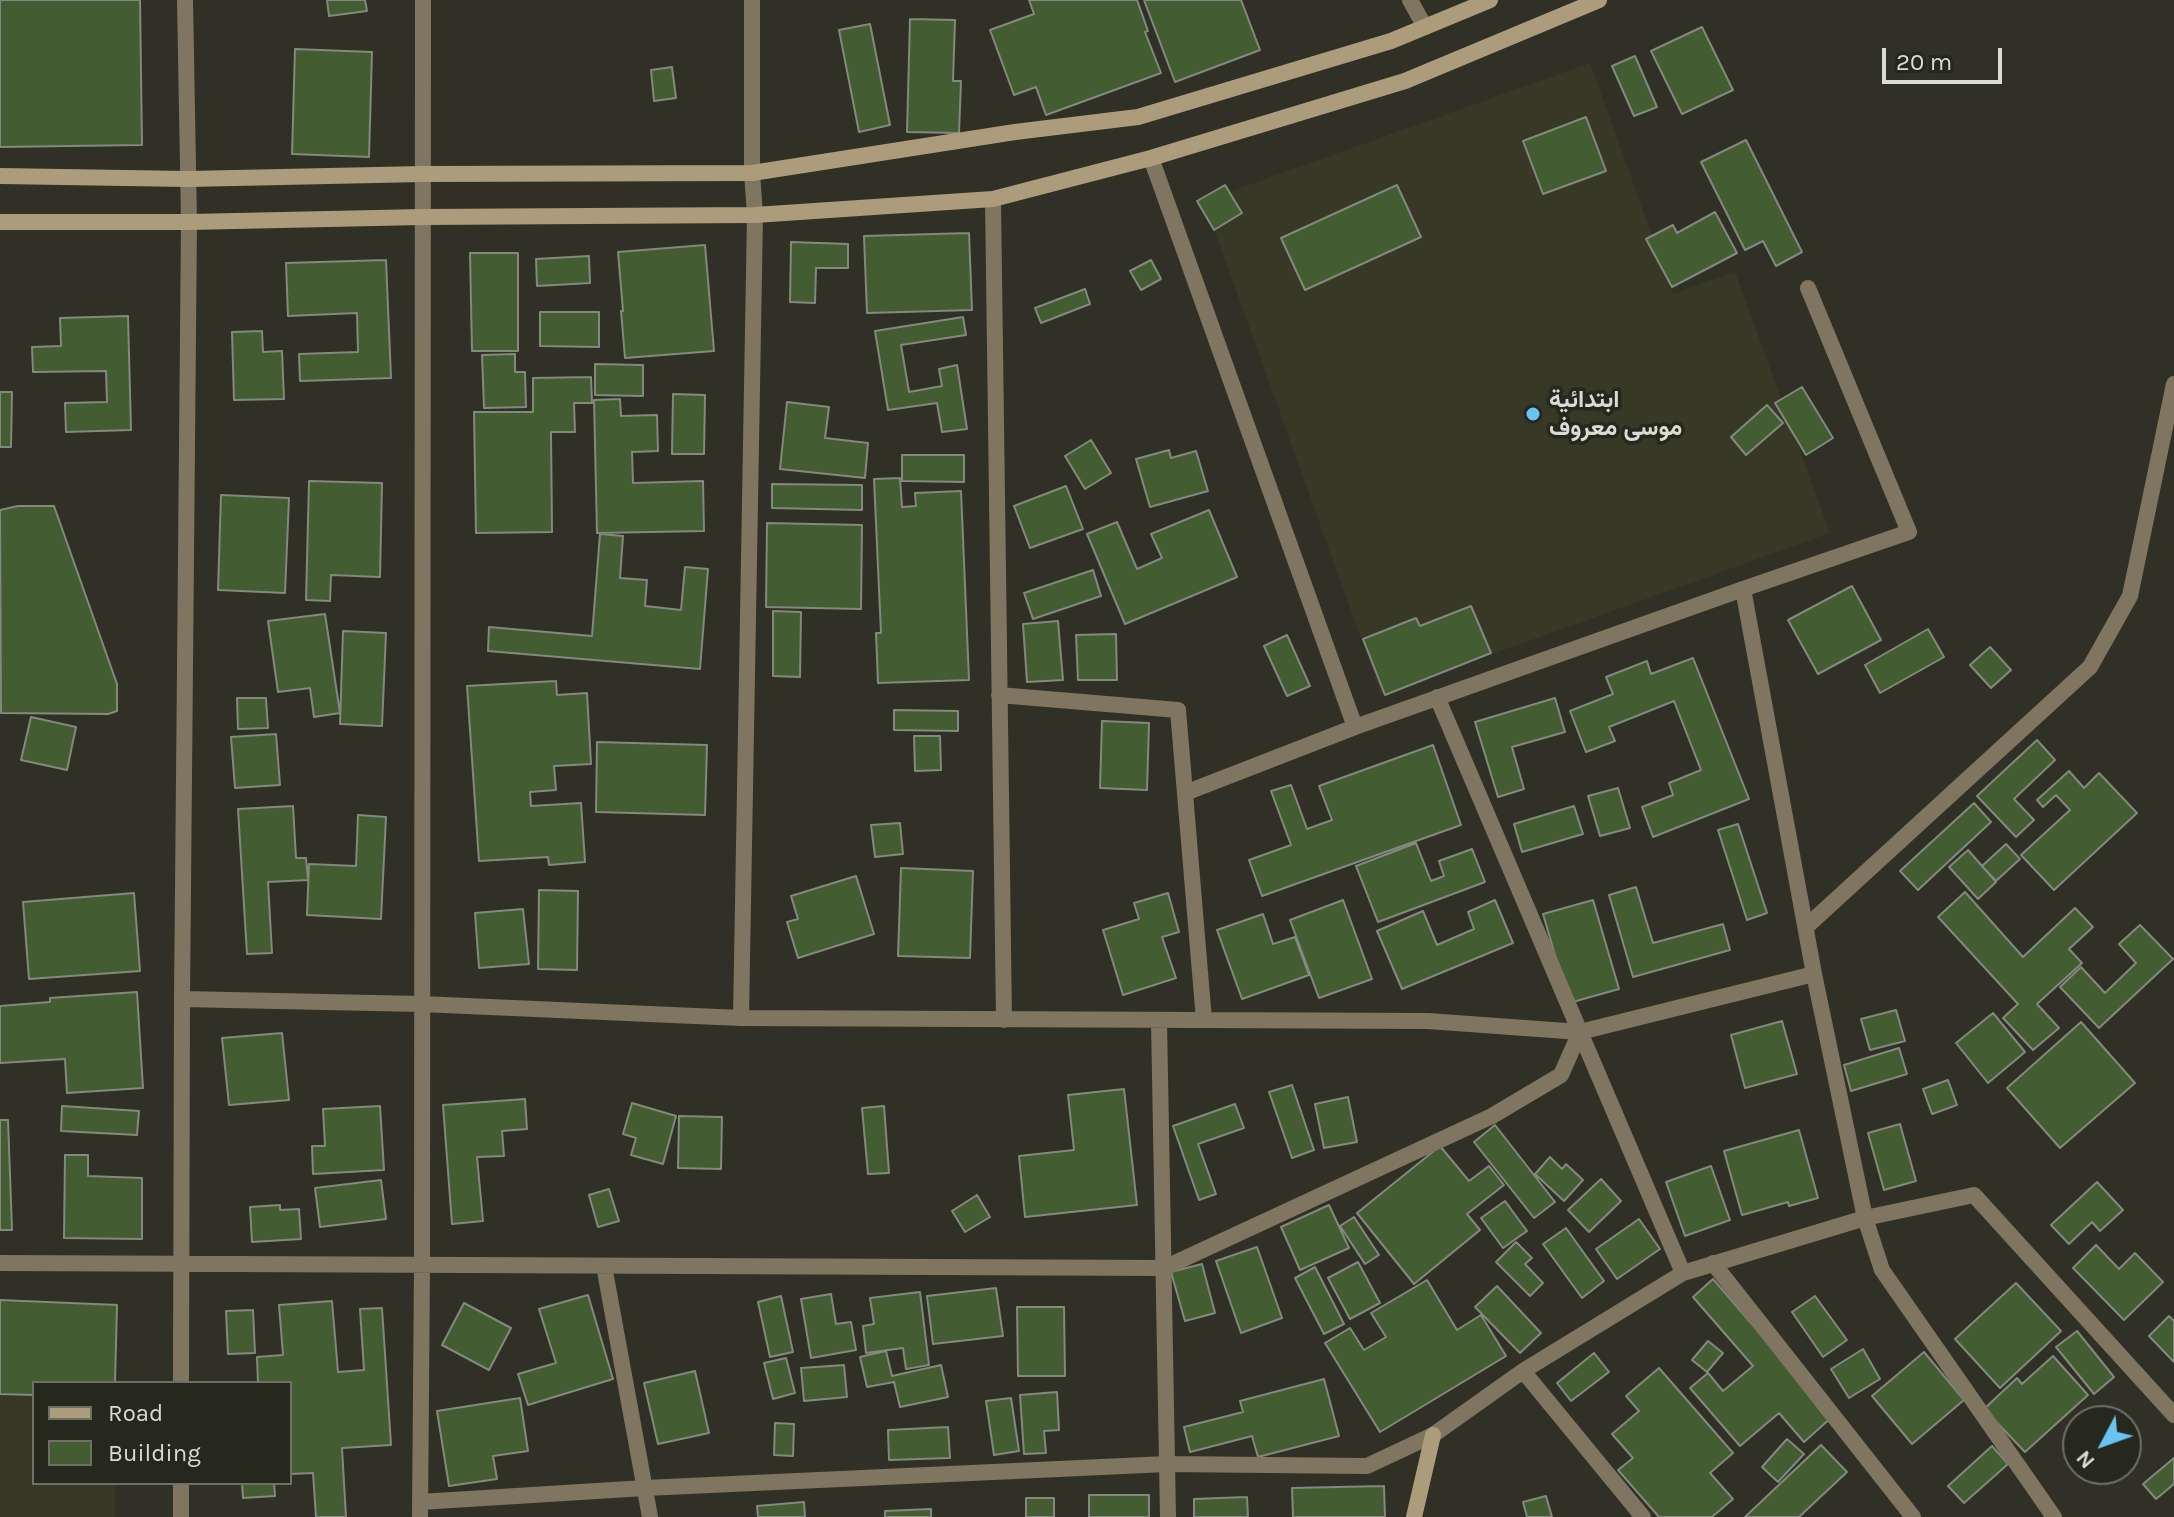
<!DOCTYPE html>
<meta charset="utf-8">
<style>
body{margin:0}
#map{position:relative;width:2174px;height:1517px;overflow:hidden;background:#303026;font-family:Karla,sans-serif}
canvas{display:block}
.legend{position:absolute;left:32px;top:1381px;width:260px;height:104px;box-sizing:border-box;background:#26271d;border:2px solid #6e6f67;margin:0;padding:10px 14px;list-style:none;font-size:24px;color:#dbdbd5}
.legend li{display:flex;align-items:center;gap:16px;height:40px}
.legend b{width:40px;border:2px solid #6e6f67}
.north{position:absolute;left:2062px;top:1405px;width:80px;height:80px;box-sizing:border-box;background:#26271d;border:2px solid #6e6f67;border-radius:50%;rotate:229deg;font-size:22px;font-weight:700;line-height:32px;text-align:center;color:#dbdbd5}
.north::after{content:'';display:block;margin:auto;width:28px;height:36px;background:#68c4f0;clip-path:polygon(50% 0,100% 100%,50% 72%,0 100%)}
.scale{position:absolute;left:1882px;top:48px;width:120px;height:36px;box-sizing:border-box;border:4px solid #dbdbd5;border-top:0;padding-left:10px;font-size:24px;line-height:28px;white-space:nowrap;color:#dbdbd5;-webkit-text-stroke:6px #26271d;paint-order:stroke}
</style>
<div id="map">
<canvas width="2174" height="1517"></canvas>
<ul class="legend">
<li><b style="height:10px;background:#ad9c7b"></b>Road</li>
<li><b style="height:22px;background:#445c31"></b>Building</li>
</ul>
<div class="north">N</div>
<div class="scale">20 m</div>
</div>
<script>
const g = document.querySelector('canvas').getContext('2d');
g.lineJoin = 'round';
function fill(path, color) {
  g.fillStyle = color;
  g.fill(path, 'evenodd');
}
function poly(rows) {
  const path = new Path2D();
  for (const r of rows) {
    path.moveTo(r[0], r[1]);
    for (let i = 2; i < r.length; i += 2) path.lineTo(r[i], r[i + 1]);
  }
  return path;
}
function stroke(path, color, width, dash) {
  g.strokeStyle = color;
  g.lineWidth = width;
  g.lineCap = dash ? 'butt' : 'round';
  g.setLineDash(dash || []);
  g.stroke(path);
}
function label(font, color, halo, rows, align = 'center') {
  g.font = font + ' Karla,Vazirmatn,sans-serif';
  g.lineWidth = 7;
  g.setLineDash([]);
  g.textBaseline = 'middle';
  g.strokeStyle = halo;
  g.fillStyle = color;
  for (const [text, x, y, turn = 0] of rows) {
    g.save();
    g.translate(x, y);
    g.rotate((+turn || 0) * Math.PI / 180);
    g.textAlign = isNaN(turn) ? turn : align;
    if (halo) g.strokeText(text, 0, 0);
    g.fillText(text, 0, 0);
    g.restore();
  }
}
const built = poly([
 [1590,63,1673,294,1735,272,1830,533,1381,694,1204,201],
 [0,1302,116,1303,116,1383,34,1383,34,1483,115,1483,115,1517,0,1517]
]);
const building = poly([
 [0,0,140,0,142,145,0,147,0,0],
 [327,0,365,0,367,11,329,16,327,0],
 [1029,0,1137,0,1148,31,1145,32,1161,73,1046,115,1036,87,1014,95,990,30,1034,14,1029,0],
 [1144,0,1241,0,1260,50,1175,82,1144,0],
 [910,19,955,20,953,81,961,81,959,133,907,132,910,19],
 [870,24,890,125,859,132,839,30,870,24],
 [1702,27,1733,90,1682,114,1651,51,1702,27],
 [295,49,372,52,369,157,292,154,295,49],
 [1635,56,1657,107,1634,116,1612,66,1635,56],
 [672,67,676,98,654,101,651,70,672,67],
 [1586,117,1606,171,1543,194,1523,141,1586,117],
 [1746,140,1802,252,1776,266,1763,241,1745,250,1701,162,1746,140],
 [1225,185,1242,213,1214,230,1197,201,1225,185],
 [1397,185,1421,237,1305,290,1281,238,1397,185],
 [1715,212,1737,253,1672,287,1646,239,1673,225,1677,233,1715,212],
 [969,233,972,310,867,313,864,236,969,233],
 [791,242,848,244,848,268,816,268,815,303,790,302,791,242],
 [705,245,714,351,625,358,621,311,623,311,618,252,705,245],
 [470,253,518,253,518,351,472,351,470,253],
 [589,256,590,283,537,286,536,259,589,256],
 [386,260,391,378,300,381,299,354,358,352,357,313,288,316,286,263,386,260],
 [1151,260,1161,279,1141,290,1130,271,1151,260],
 [1085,289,1090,304,1041,323,1035,308,1085,289],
 [540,312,599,312,599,347,540,346,540,312],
 [128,316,131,430,66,432,65,403,107,402,106,371,33,372,32,347,61,346,60,318,128,316],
 [963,317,966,335,901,345,909,392,942,386,939,369,957,365,967,429,942,432,937,403,888,410,875,331,963,317],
 [262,331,263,352,282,351,284,399,234,400,232,332,262,331],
 [515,354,515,372,525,372,526,407,484,408,482,355,515,354],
 [595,364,643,365,643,396,595,395,595,364],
 [591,377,592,403,574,403,575,432,551,432,552,532,476,533,474,412,533,412,533,378,591,377],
 [1802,387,1833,438,1806,455,1775,403,1802,387],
 [0,392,12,392,11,447,0,447,0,392],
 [673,394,705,395,704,454,672,454,673,394],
 [620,399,621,416,657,415,658,451,632,452,633,483,703,481,704,531,597,533,594,400,620,399],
 [787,402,829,407,825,438,868,443,865,478,780,469,787,402],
 [1767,405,1783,423,1746,455,1731,437,1767,405],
 [1091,440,1111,473,1085,489,1065,456,1091,440],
 [1169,450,1171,458,1196,451,1208,491,1150,507,1136,459,1169,450],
 [902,455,964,455,964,482,902,481,902,455],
 [900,478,902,507,916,506,915,493,961,491,969,680,878,683,876,633,881,633,874,479,900,478],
 [309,481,382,483,380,577,331,575,330,601,306,600,309,481],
 [772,484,862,485,862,510,772,508,772,484],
 [1066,486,1083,529,1030,548,1014,506,1066,486],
 [221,495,289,498,285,593,218,590,221,495],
 [18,506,54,506,117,684,117,711,108,714,1,713,0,510,18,506],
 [1209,510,1237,577,1125,624,1087,534,1117,522,1137,569,1162,558,1151,534,1209,510],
 [767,523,862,525,861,609,766,607,767,523],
 [600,534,623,536,620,578,647,580,645,606,681,610,685,567,708,569,700,669,488,651,489,627,592,636,600,534],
 [1093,570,1101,596,1033,619,1024,593,1093,570],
 [1852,586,1881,640,1818,674,1788,620,1852,586],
 [1471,606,1491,653,1385,695,1363,639,1416,618,1420,626,1471,606],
 [773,611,801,612,800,677,773,676,773,611],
 [325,614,340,713,314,717,310,688,278,692,268,621,325,614],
 [1058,621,1063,680,1027,682,1023,624,1058,621],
 [1928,629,1944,657,1880,693,1865,665,1928,629],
 [343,631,386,633,382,726,340,724,343,631],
 [1116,634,1117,680,1078,680,1076,635,1116,634],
 [1287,635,1310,686,1287,696,1264,646,1287,635],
 [1990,647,2011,670,1991,688,1970,665,1990,647],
 [1693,658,1749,799,1653,837,1642,807,1673,795,1669,783,1701,770,1674,701,1609,727,1615,741,1586,752,1570,711,1613,694,1606,677,1647,661,1651,674,1693,658],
 [556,681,557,695,587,693,591,764,554,766,556,790,530,792,531,806,581,803,585,862,549,865,548,857,479,861,467,686,556,681],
 [237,698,266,698,268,728,238,729,237,698],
 [1555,698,1565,732,1512,747,1524,789,1498,797,1475,722,1555,698],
 [894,710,958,711,958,731,894,730,894,710],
 [31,717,76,727,67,770,21,760,31,717],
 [1102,721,1149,723,1147,790,1100,788,1102,721],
 [276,734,280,785,235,788,231,737,276,734],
 [914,736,940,736,941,770,915,771,914,736],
 [2037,740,2055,760,2014,799,2034,820,2016,837,1977,796,2037,740],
 [597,742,707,745,705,815,596,812,597,742],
 [1433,745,1461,825,1262,896,1249,860,1291,845,1271,791,1291,785,1307,829,1332,820,1319,786,1433,745],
 [2069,771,2084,788,2099,773,2137,813,2054,890,2021,855,2070,810,2056,795,2043,807,2037,800,2069,771],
 [1618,788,1630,828,1600,836,1588,796,1618,788],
 [1974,803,1991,822,1918,890,1900,871,1974,803],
 [293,806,296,858,306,858,308,880,268,882,272,953,247,954,238,809,293,806],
 [1574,806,1583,834,1522,852,1514,824,1574,806],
 [358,815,386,817,381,919,307,915,309,864,356,866,358,815],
 [900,823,903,854,875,857,871,825,900,823],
 [1738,824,1767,913,1747,920,1718,830,1738,824],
 [1416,843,1431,881,1444,876,1439,861,1472,849,1485,882,1378,922,1356,866,1416,843],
 [2006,844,2020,859,1996,881,1982,866,2006,844],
 [1968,850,1996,882,1978,899,1949,867,1968,850],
 [901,868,973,871,970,958,898,956,901,868],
 [856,876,874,934,798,958,787,922,798,919,791,896,856,876],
 [1636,887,1653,943,1723,924,1730,950,1633,977,1609,895,1636,887],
 [539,890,578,891,577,970,538,969,539,890],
 [1965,892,2023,957,2075,908,2093,927,2069,949,2082,963,2037,1004,2059,1028,2033,1050,2003,1018,2018,1004,1938,917,1965,892],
 [134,893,140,971,29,979,23,902,134,893],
 [1168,893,1179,932,1162,937,1176,978,1123,995,1103,930,1139,919,1134,903,1168,893],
 [1343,900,1372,979,1319,998,1290,920,1343,900],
 [1495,900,1513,943,1402,989,1377,931,1423,911,1437,945,1474,929,1468,912,1495,900],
 [1593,900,1619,989,1569,1003,1543,914,1593,900],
 [523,909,529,964,479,968,475,913,523,909],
 [1263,914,1273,944,1295,937,1309,975,1242,999,1217,930,1263,914],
 [2140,925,2173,959,2099,1028,2060,987,2081,967,2105,993,2136,963,2119,944,2140,925],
 [137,992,143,1088,67,1093,65,1059,0,1063,0,1006,50,1002,50,998,137,992],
 [1896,1010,1905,1041,1870,1050,1861,1019,1896,1010],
 [1993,1013,2025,1052,1988,1083,1956,1043,1993,1013],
 [1782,1021,1797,1074,1745,1088,1731,1035,1782,1021],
 [2081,1022,2135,1083,2060,1148,2007,1088,2081,1022],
 [282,1033,289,1100,229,1105,222,1038,282,1033],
 [1899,1048,1907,1074,1851,1091,1844,1065,1899,1048],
 [1948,1080,1957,1105,1932,1114,1923,1089,1948,1080],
 [1292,1085,1314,1150,1292,1158,1269,1092,1292,1085],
 [1124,1089,1137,1205,1025,1217,1019,1156,1074,1150,1068,1095,1124,1089],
 [1348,1097,1357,1142,1324,1148,1315,1104,1348,1097],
 [525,1099,527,1129,502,1131,504,1156,477,1157,483,1221,452,1224,443,1105,525,1099],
 [632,1103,676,1116,663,1164,631,1155,636,1138,623,1134,632,1103],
 [1235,1104,1244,1128,1198,1144,1216,1194,1199,1200,1173,1126,1235,1104],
 [62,1106,139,1111,137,1135,61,1131,62,1106],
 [380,1106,384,1170,313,1174,312,1146,325,1146,323,1109,380,1106],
 [884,1106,889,1173,868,1174,862,1108,884,1106],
 [679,1116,722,1117,721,1169,678,1168,679,1116],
 [0,1120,8,1120,12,1230,0,1230,0,1120],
 [1900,1124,1916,1181,1884,1190,1868,1133,1900,1124],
 [1495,1125,1555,1202,1534,1218,1474,1142,1495,1125],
 [1799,1130,1818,1198,1789,1206,1788,1202,1742,1215,1724,1151,1799,1130],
 [1440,1146,1469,1181,1489,1166,1504,1185,1467,1214,1480,1230,1414,1284,1357,1213,1440,1146],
 [65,1155,88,1155,88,1176,142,1178,142,1239,64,1238,65,1155],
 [1550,1157,1562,1169,1566,1164,1583,1180,1564,1201,1535,1174,1550,1157],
 [1711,1166,1730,1220,1685,1236,1666,1182,1711,1166],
 [1601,1179,1621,1201,1589,1232,1568,1210,1601,1179],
 [381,1180,386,1219,320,1227,315,1188,381,1180],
 [2097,1182,2123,1210,2100,1231,2092,1222,2069,1244,2051,1225,2097,1182],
 [609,1189,619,1221,598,1227,589,1195,609,1189],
 [977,1195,990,1217,965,1232,952,1211,977,1195],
 [1505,1201,1527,1231,1503,1248,1481,1218,1505,1201],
 [280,1205,280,1210,299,1209,301,1239,252,1242,250,1207,280,1205],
 [1329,1205,1349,1248,1300,1270,1281,1227,1329,1205],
 [1354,1217,1379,1255,1365,1264,1340,1226,1354,1217],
 [1639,1219,1660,1249,1617,1279,1596,1249,1639,1219],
 [1566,1228,1604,1281,1582,1298,1543,1244,1566,1228],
 [1516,1242,1532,1258,1525,1264,1543,1283,1530,1296,1496,1262,1516,1242],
 [2096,1245,2119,1269,2135,1253,2163,1282,2124,1320,2073,1268,2096,1245],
 [1257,1247,1282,1318,1241,1333,1216,1261,1257,1247],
 [1358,1262,1380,1303,1350,1319,1328,1278,1358,1262],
 [1202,1264,1215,1313,1185,1321,1171,1272,1202,1264],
 [1315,1267,1344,1324,1324,1334,1295,1278,1315,1267],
 [1713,1279,1832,1417,1804,1442,1779,1413,1740,1446,1690,1388,1708,1373,1723,1391,1753,1366,1693,1297,1713,1279],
 [1427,1280,1457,1330,1481,1315,1506,1356,1380,1432,1325,1343,1350,1328,1364,1350,1386,1337,1371,1313,1427,1280],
 [2016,1283,2061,1331,2000,1388,1955,1339,2016,1283],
 [1497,1286,1541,1333,1520,1353,1475,1307,1497,1286],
 [996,1288,1003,1336,933,1344,927,1296,996,1288],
 [920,1292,929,1365,906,1369,903,1348,866,1353,863,1326,874,1324,870,1298,920,1292],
 [831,1294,836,1324,851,1322,856,1350,811,1358,801,1299,831,1294],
 [588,1295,613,1379,528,1405,518,1374,556,1363,539,1309,588,1295],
 [781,1296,793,1352,770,1357,758,1302,781,1296],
 [1815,1296,1847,1340,1823,1357,1792,1312,1815,1296],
 [0,1300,117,1305,115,1383,34,1383,34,1395,0,1394,0,1300],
 [332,1301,338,1372,364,1370,360,1309,382,1308,391,1445,342,1448,346,1517,316,1517,313,1473,290,1474,290,1383,258,1383,257,1357,283,1355,279,1305,332,1301],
 [464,1303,511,1328,489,1370,442,1345,464,1303],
 [1017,1307,1064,1307,1065,1376,1018,1376,1017,1307],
 [253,1310,255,1353,228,1354,226,1311,253,1310],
 [2169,1316,2174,1321,2174,1362,2149,1336,2169,1316],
 [2077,1331,2114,1377,2094,1394,2056,1347,2077,1331],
 [1708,1341,1723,1353,1707,1372,1692,1360,1708,1341],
 [1863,1349,1880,1379,1849,1398,1831,1369,1863,1349],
 [886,1351,892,1376,941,1365,948,1397,900,1407,894,1382,867,1387,860,1357,886,1351],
 [1924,1352,1964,1400,1912,1444,1872,1396,1924,1352],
 [1594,1353,1609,1372,1571,1401,1557,1383,1594,1353],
 [2053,1356,2088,1395,2025,1452,1984,1409,2017,1378,2022,1384,2053,1356],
 [786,1358,795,1393,773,1399,764,1363,786,1358],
 [844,1365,847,1397,804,1401,801,1368,844,1365],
 [1659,1368,1733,1453,1710,1473,1733,1499,1712,1517,1659,1517,1618,1470,1633,1458,1612,1434,1639,1411,1626,1396,1659,1368],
 [695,1371,709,1433,658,1444,644,1383,695,1371],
 [1324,1379,1339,1436,1258,1457,1252,1436,1190,1452,1184,1427,1243,1412,1240,1401,1324,1379],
 [1057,1392,1059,1430,1044,1431,1046,1453,1024,1454,1020,1395,1057,1392],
 [520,1398,528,1451,493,1456,497,1479,449,1486,437,1411,520,1398],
 [1011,1398,1019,1451,994,1455,986,1401,1011,1398],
 [775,1423,794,1424,793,1456,774,1455,775,1423],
 [948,1427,950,1458,889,1460,888,1430,948,1427],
 [1787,1439,1804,1454,1778,1482,1762,1467,1787,1439],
 [1821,1445,1847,1472,1799,1517,1745,1517,1821,1445],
 [1992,1446,2008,1464,1964,1503,1948,1486,1992,1446],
 [2174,1458,2174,1484,2156,1499,2143,1484,2174,1458],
 [242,1483,274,1483,275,1496,243,1498,242,1483],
 [1384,1486,1385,1517,1293,1517,1292,1488,1384,1486],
 [1089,1495,1149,1495,1149,1517,1089,1517,1089,1495],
 [1546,1496,1552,1517,1527,1517,1523,1502,1546,1496],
 [1247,1497,1248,1517,1194,1517,1194,1499,1247,1497],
 [1026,1498,1054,1498,1054,1517,1026,1517,1026,1498],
 [804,1502,805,1517,758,1517,757,1506,804,1502],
 [931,1509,931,1517,885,1517,885,1511,931,1509]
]);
const street = poly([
 [1410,0,1425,27],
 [1151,158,1355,727,1743,589,1909,532,1808,288],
 [993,199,1004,1020],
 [999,695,1178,710,1204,1020],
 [1437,697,1580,1032],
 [1185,793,1355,727],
 [1806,927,2090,667,2130,596,2174,384],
 [1814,974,1865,1218,1882,1270,2054,1517],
 [182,999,421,1004,741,1018,1428,1021,1580,1032,1814,974,1743,589],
 [741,1018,755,215,752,173,752,0],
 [1159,1020,1168,1517],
 [0,1263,1164,1268,1492,1116,1561,1075,1580,1032,1683,1273],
 [1713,1263,1913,1517],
 [604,1266,650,1517],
 [1523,1371,1643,1517],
 [181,1383,182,999,189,222,185,0],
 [181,1483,181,1517],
 [420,1502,645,1488,1167,1464,1367,1466,1433,1435,1523,1371,1683,1273,1865,1218,1974,1195,2174,1415],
 [420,1517,422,1265,423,0]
]);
const secondary = poly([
 [0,176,188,179,423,174,752,173,1015,132,1138,117,1391,41,1490,0],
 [0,222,189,222,422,217,755,215,993,199,1151,158,1405,81,1599,0],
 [1414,1517,1433,1435]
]);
const markers = [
 [1533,414,8,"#68c4f0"]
];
const poiNames = [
 ["ابتدائية",1549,400],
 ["موسى معروف",1549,428]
];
fill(built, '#383827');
fill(building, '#445c31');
stroke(building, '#83897e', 2);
stroke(street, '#807561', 16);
stroke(secondary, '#ad9c7b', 16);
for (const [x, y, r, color] of markers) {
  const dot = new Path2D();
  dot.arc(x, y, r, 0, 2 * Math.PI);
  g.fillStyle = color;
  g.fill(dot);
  stroke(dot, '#26271d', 3);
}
label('bold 24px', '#dbdbd5', '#26271d', poiNames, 'left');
</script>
